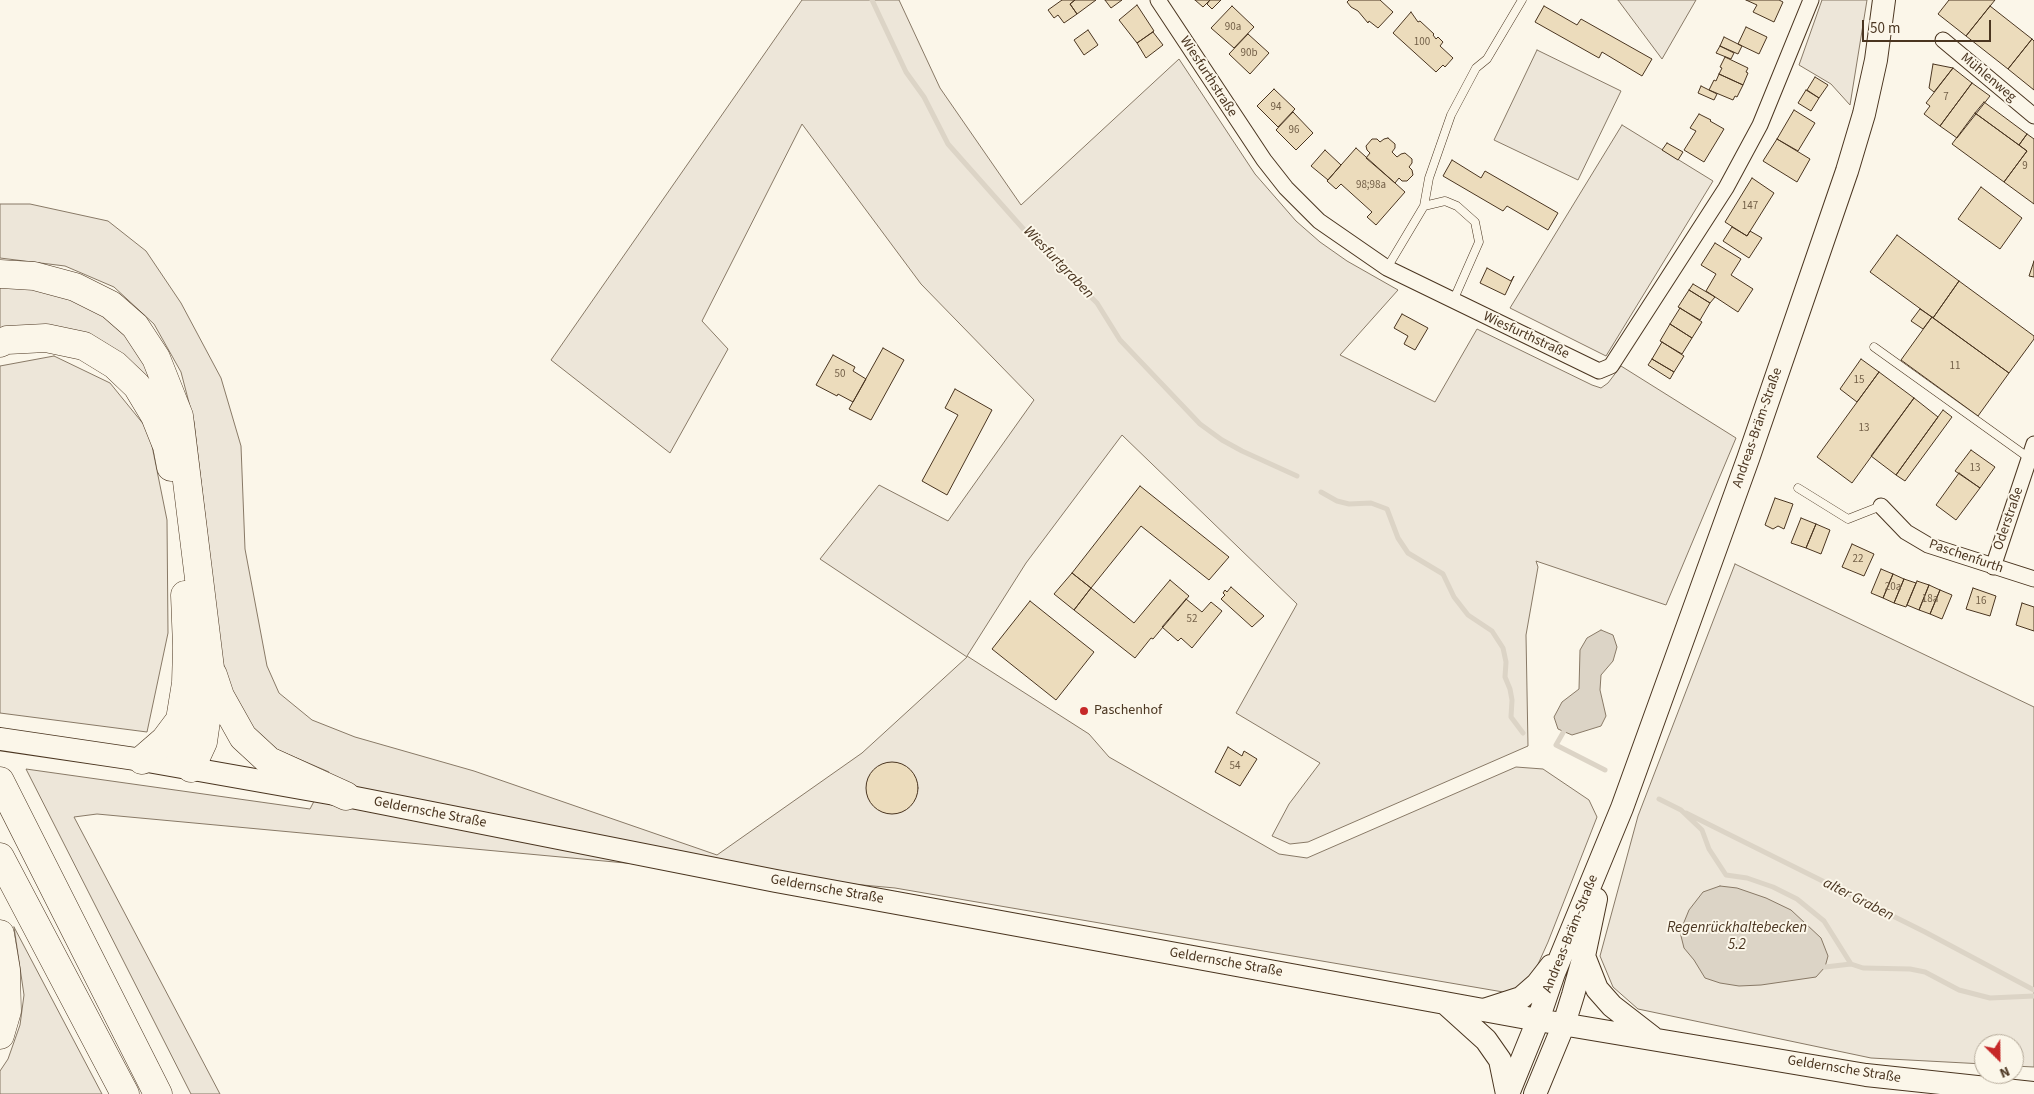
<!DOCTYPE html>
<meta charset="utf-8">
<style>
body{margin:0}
#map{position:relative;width:2034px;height:1094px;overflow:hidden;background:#fbf6e9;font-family:"Source Sans 3",sans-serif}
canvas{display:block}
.north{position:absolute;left:1974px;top:1034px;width:50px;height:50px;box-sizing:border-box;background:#fbf6e9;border:1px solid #b4a999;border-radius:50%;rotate:157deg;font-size:14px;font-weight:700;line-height:20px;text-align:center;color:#4a3520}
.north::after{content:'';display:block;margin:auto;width:18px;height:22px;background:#c62828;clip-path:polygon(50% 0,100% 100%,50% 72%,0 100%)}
.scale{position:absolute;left:1862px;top:20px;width:129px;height:22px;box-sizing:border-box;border:2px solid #4a3520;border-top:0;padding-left:6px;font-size:15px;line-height:18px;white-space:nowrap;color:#4a3520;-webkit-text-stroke:4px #fbf6e9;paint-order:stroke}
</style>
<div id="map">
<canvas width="2034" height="1094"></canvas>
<div class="north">N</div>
<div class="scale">50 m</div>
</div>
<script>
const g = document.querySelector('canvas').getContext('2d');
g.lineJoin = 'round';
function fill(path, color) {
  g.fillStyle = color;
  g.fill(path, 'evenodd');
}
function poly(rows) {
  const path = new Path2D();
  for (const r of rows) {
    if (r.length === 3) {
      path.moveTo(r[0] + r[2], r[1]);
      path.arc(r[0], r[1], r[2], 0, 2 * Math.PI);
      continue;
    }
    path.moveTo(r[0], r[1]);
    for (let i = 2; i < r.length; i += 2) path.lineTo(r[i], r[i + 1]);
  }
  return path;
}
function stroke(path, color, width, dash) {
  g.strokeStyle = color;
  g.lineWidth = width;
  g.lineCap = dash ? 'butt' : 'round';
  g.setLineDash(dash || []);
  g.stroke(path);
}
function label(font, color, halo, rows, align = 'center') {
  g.font = font + ' "Source Sans 3",sans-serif';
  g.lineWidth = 4;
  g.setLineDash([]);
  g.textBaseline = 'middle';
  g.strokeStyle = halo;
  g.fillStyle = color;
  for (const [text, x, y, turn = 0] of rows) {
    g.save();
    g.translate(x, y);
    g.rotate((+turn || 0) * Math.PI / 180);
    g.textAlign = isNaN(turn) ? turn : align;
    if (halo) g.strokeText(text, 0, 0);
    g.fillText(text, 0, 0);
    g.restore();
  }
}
const green = poly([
 [802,0,899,0,940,88,1021,205,1179,59,1255,174,1296,221,1320,242,1347,261,1398,290,1340,355,1435,402,1477,329,1592,385,1601,388,1608,383,1621,366,1736,438,1666,605,1536,561,1538,567,1526,635,1528,746,1308,842,1290,844,1272,836,1289,804,1320,763,1236,713,1297,604,1122,435,1026,563,967,656,1089,734,1109,757,1279,854,1307,858,1516,767,1543,769,1589,800,1597,817,1548,942,1530,982,1509,993,895,888,97,814,74,817,220,1094,191,1094,26,769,310,809,329,772,262,743,235,704,222,659,194,422,181,372,154,324,114,287,65,266,0,258,0,204,30,204,108,221,146,251,181,303,221,378,241,446,245,549,267,666,279,693,312,720,355,737,474,771,717,855,862,753,967,657,820,559,879,485,948,521,1034,400,921,284,802,124,702,321,728,349,670,453,551,360,802,0],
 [1618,0,1696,0,1662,59,1618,0],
 [1822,0,1867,0,1850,105,1831,84,1799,65,1822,0],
 [1537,50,1621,91,1578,180,1494,140,1537,50],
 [1622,125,1713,181,1606,356,1510,308,1622,125],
 [0,283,28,284,103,311,147,357,155,396,121,360,0,333,0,283],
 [54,356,110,383,149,431,167,520,168,633,147,732,0,713,0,366,54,356],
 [1735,564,2034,707,2034,1067,2014,1066,2014,1044,1984,1044,1984,1064,1871,1058,1638,1009,1613,987,1600,956,1638,816,1735,564],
 [14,927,102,1094,0,1094,0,1071,8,1059,20,1025,24,995,14,927]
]);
const water = poly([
 [1601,630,1613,635,1617,647,1613,661,1601,675,1600,690,1606,716,1601,726,1572,735,1558,729,1554,717,1562,702,1579,689,1580,650,1587,638,1601,630],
 [1720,886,1737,888,1766,898,1791,910,1821,938,1828,956,1825,967,1816,977,1761,985,1739,986,1720,983,1705,978,1694,960,1684,948,1680,932,1689,910,1703,892,1720,886]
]);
const stream = poly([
 [872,0,906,72,924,97,948,144,1034,241,1097,303,1120,340,1200,424,1222,440,1242,451,1297,476],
 [1321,492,1337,501,1349,504,1371,503,1387,509,1398,538,1408,553,1443,574,1454,597,1468,615,1492,631,1503,648,1506,662,1505,677,1510,689,1512,700,1511,717,1523,733],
 [1564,731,1556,745,1605,770],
 [1659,799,1681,810,1702,830,1709,849,1726,875,1747,878,1773,887,1797,899,1824,921,1851,964,1863,968,1910,969,1925,972,1959,990,1990,998,2034,996],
 [1686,813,1925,932,2034,990],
 [1825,967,1851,964]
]);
const building = poly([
 [1062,0,1075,0,1070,4,1077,14,1064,23,1058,15,1054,18,1048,10,1062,0],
 [1075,0,1096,0,1077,14,1070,4,1075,0],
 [1105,0,1122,0,1111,8,1105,0],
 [1195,0,1210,0,1203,7,1195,0],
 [1210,0,1221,0,1212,9,1207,4,1210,0],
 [1349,0,1380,0,1393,12,1378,28,1369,21,1368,23,1358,11,1351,7,1347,2,1349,0],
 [1746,0,1779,0,1783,2,1774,22,1753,12,1757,5,1746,0],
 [1949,0,1995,0,1966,36,1938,14,1949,0],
 [1137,5,1154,31,1137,43,1119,20,1137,5],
 [1232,6,1254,27,1234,48,1211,28,1232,6],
 [1544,6,1577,25,1581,19,1652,59,1642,76,1602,52,1599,58,1535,22,1544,6],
 [1990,6,2032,39,2008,69,1966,36,1990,6],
 [1411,12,1418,22,1420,21,1434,34,1433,35,1436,39,1438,37,1443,42,1440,46,1453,58,1445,67,1443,65,1436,72,1393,33,1411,12],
 [1746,27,1767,37,1759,54,1738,44,1746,27],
 [1088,30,1098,45,1084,55,1074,40,1088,30],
 [1153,32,1163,45,1146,58,1137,43,1153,32],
 [1248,34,1269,53,1250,74,1229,54,1248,34],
 [1724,37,1742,46,1738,54,1720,46,1724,37],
 [2032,39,2034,41,2034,90,2008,69,2032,39],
 [1720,46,1734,53,1731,59,1716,53,1720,46],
 [1725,57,1748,68,1746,72,1748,73,1743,85,1719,74,1722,68,1720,67,1725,57],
 [1933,64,1953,68,1934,92,1929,88,1933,64],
 [1953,68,1972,83,1940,126,1924,114,1930,106,1926,103,1953,68],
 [1719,74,1743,85,1737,97,1735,96,1733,100,1709,90,1714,80,1716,81,1719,74],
 [1815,77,1828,85,1819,98,1807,90,1815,77],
 [1972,83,1990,96,1957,138,1940,126,1972,83],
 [1701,86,1717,94,1714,100,1698,93,1701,86],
 [1274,89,1295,109,1278,127,1257,106,1274,89],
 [1806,90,1819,98,1811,111,1798,103,1806,90],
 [1984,102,2027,134,2019,145,1975,113,1984,102],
 [1794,110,1815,123,1798,151,1777,139,1794,110],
 [1293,112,1313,133,1296,150,1276,130,1293,112],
 [1975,113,2027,151,2004,182,1952,144,1975,113],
 [1699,114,1711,120,1710,121,1724,129,1704,162,1684,150,1696,131,1690,128,1699,114],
 [2027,134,2034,139,2034,204,2004,182,2027,151,2019,145,2027,134],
 [1388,138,1395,144,1395,148,1392,152,1397,157,1401,154,1405,153,1412,159,1412,163,1409,167,1412,170,1413,175,1407,181,1402,181,1399,178,1395,183,1366,158,1370,153,1367,150,1366,146,1372,139,1377,139,1380,142,1384,139,1388,138],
 [1777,139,1810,159,1797,182,1763,161,1777,139],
 [1667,143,1683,152,1678,160,1662,150,1667,143],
 [1356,148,1405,192,1376,225,1367,217,1372,212,1341,184,1336,189,1327,181,1356,148],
 [1325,150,1341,165,1328,180,1311,166,1325,150],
 [1452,160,1481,178,1485,171,1558,213,1548,230,1507,206,1503,211,1443,176,1452,160],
 [1752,178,1774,193,1747,236,1725,222,1752,178],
 [1981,187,2022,218,2000,249,1958,219,1981,187],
 [1732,227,1747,236,1750,231,1762,238,1749,258,1723,241,1732,227],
 [1897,235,1959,281,1933,318,1870,272,1897,235],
 [1715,243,1741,259,1731,275,1753,289,1738,312,1706,291,1716,274,1701,265,1715,243],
 [2034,261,2034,277,2029,276,2034,261],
 [1487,268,1511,281,1514,276,1505,295,1480,283,1487,268],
 [1959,281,2034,336,2034,339,2009,373,1933,318,1959,281],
 [1693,284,1715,297,1710,303,1689,290,1693,284],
 [1689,290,1710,303,1700,320,1678,307,1689,290],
 [1680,308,1702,322,1692,338,1670,324,1680,308],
 [1920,309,1932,317,1923,329,1911,321,1920,309],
 [1402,314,1428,328,1415,350,1404,344,1408,336,1394,328,1402,314],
 [1932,317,2009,373,1978,416,1901,360,1932,317],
 [1670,324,1692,338,1682,354,1660,341,1670,324],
 [1662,342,1684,356,1674,372,1652,359,1662,342],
 [883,348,904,360,871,420,849,409,883,348],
 [833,355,855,367,853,371,866,379,853,402,838,394,837,396,816,385,833,355],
 [1652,359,1674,372,1670,379,1648,365,1652,359],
 [1861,359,1879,372,1857,402,1840,389,1861,359],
 [1879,372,1914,398,1852,483,1817,457,1879,372],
 [955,389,992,410,947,495,922,481,958,415,945,408,955,389],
 [1914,398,1938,417,1896,475,1871,456,1914,398],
 [1943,410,1952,417,1905,481,1896,475,1943,410],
 [1971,450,1995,467,1980,488,1955,471,1971,450],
 [1959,473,1980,488,1956,520,1936,505,1959,473],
 [1140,486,1229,557,1209,580,1141,526,1091,588,1072,573,1140,486],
 [1775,498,1793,504,1784,529,1778,526,1773,529,1765,525,1775,498],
 [1801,518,1816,524,1806,548,1791,543,1801,518],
 [1816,524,1830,530,1821,554,1806,548,1816,524],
 [1852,544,1874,554,1864,576,1842,567,1852,544],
 [1881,569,1893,574,1883,598,1871,593,1881,569],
 [1072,573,1091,588,1074,610,1054,594,1072,573],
 [1893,574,1904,579,1894,603,1883,598,1893,574],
 [1904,579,1916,583,1906,607,1894,603,1904,579],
 [1170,580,1189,596,1153,639,1151,638,1135,658,1074,610,1091,588,1134,623,1170,580],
 [1917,581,1929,585,1919,610,1907,605,1917,581],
 [1929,585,1940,590,1930,614,1919,610,1929,585],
 [1231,587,1264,616,1252,627,1221,599,1225,595,1223,593,1225,590,1227,592,1231,587],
 [1973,588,1996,596,1990,616,1966,609,1973,588],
 [1940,590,1952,595,1942,619,1930,614,1940,590],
 [1186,599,1202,612,1211,602,1222,611,1192,648,1181,638,1178,641,1162,627,1186,599],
 [1030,601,1094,652,1056,700,992,649,1030,601],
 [2022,603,2034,607,2034,631,2016,625,2022,603],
 [1228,747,1242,756,1244,751,1257,759,1240,786,1215,772,1228,747],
 [892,788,26]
]);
const lane = poly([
 [1424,206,1429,178,1451,115,1476,68,1487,59,1522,0],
 [1387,268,1424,206,1445,201,1457,206,1475,222,1479,242,1453,301],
 [1874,347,2029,458],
 [1798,488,1848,519,1881,506]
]);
const street = poly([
 [1158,0,1264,160,1286,188,1319,221,1387,268,1599,371,1611,366,1726,188,1760,125,1811,0],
 [1943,40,2034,116],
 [1881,506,1906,532,1928,545,2034,579],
 [1993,567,2034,444]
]);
const secondary = poly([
 [0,739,142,760,346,796,776,881,1538,1020,1866,1075,2034,1093],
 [1584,956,1597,989,1612,1006,1652,1037],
 [1445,1003,1486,1040,1500,1060,1507,1094],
 [1487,1009,1521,998,1537,984,1551,966],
 [1508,1094,1538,1020,1554,973,1622,808,1748,459,1847,171,1864,114,1876,60,1884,0],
 [1535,1094,1564,1024,1573,995,1584,956,1596,899]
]);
const highway = poly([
 [0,274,34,276,75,287,111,305,135,326,156,358,179,416,210,668,208,707,203,742,191,768],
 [0,343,7,340,46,338,84,346,115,365,137,386,155,416,167,446,171,467],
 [185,595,187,647,186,683,180,720,181,744,191,768],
 [213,675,220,696,243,737,269,761,346,796],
 [142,760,165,740,180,720],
 [0,781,158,1094],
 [0,857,125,1094],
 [0,934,6,970,7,1011,0,1035]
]);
const markers = [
 [1084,711,5,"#c62828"]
];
const numberNames = [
 ["90a",1233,28],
 ["100",1422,43],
 ["90b",1249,54],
 ["7",1946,98],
 ["94",1276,108],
 ["96",1294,131],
 ["9",2025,167],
 ["98;98a",1371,186],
 ["147",1750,207],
 ["11",1955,367],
 ["50",840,375],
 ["15",1859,381],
 ["13",1864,429],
 ["13",1975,469],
 ["22",1858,560],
 ["20a",1893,588],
 ["18a",1930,600],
 ["16",1981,602],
 ["52",1192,620],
 ["54",1235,767]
];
const streetNames = [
 ["Wiesfurthstraße",1208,77,57],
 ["Mühlenweg",1988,78,40],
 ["Wiesfurthstraße",1526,336,25],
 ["Andreas-Bräm-Straße",1758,428,-71],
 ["Oderstraße",2009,519,-71],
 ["Paschenfurth",1966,557,19],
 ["Geldernsche Straße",430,813,11],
 ["Geldernsche Straße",827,890,10],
 ["Andreas-Bräm-Straße",1571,934,-68],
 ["Geldernsche Straße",1226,963,10],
 ["Geldernsche Straße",1844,1070,9]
];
const poiNames = [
 ["Paschenhof",1094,711]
];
const waterNames = [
 ["Wiesfurtgraben",1058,263,46],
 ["alter Graben",1858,900,27],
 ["Regenrückhaltebecken",1737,929],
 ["5.2",1737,946]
];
fill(green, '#ede6d9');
stroke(green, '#887966', 1);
fill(water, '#dcd4c6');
stroke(water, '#887966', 1);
stroke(stream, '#dcd4c6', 5);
fill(building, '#ecdcbc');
stroke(building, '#4a3520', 1);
stroke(lane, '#4a3520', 9);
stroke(street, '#4a3520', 17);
stroke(secondary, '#4a3520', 24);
stroke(highway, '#4a3520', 29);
stroke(lane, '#fbf6e9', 8);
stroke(street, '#fbf6e9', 15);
stroke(secondary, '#fbf6e9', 22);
stroke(highway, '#fbf6e9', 28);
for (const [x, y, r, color] of markers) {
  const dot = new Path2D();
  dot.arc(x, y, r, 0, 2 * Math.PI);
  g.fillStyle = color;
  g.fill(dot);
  stroke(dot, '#fbf6e9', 2);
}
label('11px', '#725f47', null, numberNames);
label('14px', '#4a3520', '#fbf6e9', streetNames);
label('14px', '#4a3520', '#fbf6e9', poiNames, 'left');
label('italic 15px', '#4a3520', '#fbf6e9', waterNames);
</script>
